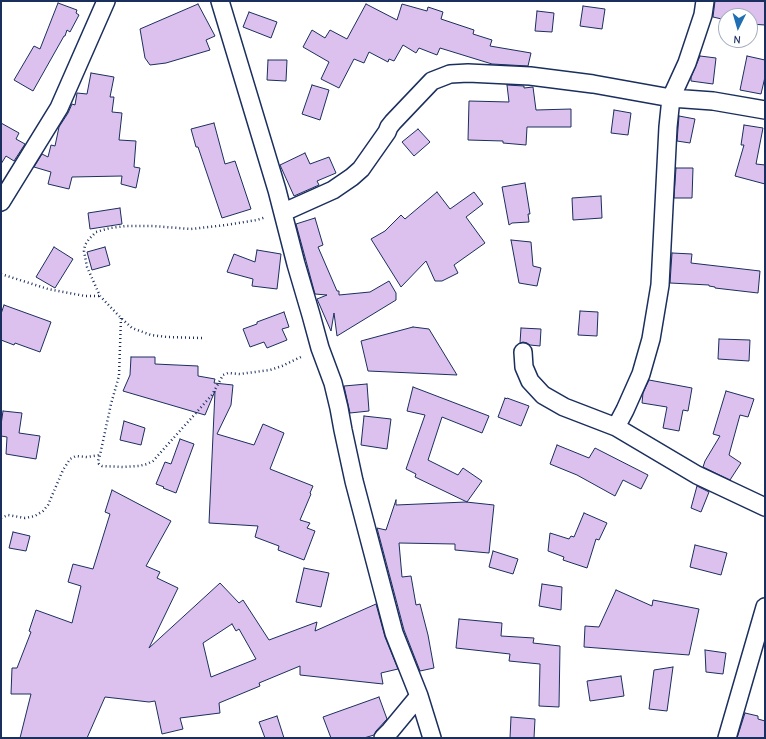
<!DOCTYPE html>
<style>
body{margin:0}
#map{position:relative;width:766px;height:739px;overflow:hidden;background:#fff;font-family:"Comic Neue",sans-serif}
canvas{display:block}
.frame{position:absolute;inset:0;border:2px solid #1b2f5e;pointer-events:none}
.north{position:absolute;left:718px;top:8px;width:40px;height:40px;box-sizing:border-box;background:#fff;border:1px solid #a4acbf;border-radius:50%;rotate:185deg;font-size:11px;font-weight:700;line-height:16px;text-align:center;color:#1b2f5e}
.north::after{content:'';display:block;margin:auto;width:14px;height:18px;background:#1f6fb2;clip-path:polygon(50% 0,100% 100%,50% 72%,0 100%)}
</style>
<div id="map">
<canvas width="766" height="739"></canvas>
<div class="frame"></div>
<div class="north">N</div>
</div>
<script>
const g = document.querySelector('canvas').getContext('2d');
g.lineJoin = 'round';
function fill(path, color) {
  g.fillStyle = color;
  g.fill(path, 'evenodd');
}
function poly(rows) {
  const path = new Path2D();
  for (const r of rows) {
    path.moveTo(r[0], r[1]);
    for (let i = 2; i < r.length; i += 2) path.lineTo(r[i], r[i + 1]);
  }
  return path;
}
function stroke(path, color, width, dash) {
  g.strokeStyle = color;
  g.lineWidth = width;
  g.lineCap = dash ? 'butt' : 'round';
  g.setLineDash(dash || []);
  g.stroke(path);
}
const building = poly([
 [715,1,765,1,765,25,750,24,750,16,726,16,726,20,713,17,715,1],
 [58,3,77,10,76,13,79,15,70,32,67,30,65,36,64,36,33,91,14,80,34,46,40,49,58,3],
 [198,4,215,36,206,40,210,50,166,63,150,65,145,58,140,29,198,4],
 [366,4,397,20,402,4,427,11,428,7,443,12,441,19,474,30,473,34,492,40,490,46,531,53,528,66,492,64,440,48,437,55,419,48,416,53,403,45,394,61,389,59,388,62,369,52,364,63,354,59,339,88,321,79,329,62,303,47,312,30,325,38,330,30,347,39,366,4],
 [583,6,605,9,602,29,580,26,583,6],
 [537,11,554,13,552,32,535,31,537,11],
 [249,12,277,22,271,38,243,27,249,12],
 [700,56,716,58,713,84,691,81,691,77,700,56],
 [747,56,765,60,765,77,761,94,740,90,747,56],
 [268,60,287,60,286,81,267,80,268,60],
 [91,73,114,77,110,97,114,97,112,112,122,113,119,140,136,141,134,167,140,168,136,188,121,184,122,176,72,177,69,189,48,184,51,172,34,167,42,154,48,157,51,145,55,146,59,127,68,113,72,104,75,105,77,93,87,94,91,73],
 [312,85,329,90,320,120,302,114,312,85],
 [507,85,524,86,524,88,533,87,536,110,571,109,571,127,527,127,526,145,503,143,503,141,468,140,469,101,509,102,507,85],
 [614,110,631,113,628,135,611,133,614,110],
 [679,116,695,119,690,143,677,141,679,116],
 [1,123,19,133,16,139,25,144,14,161,6,156,1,164,1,123],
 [214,123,225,164,235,161,251,209,222,218,198,147,196,147,191,129,214,123],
 [744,125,763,128,756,164,765,165,765,184,735,176,744,145,741,145,744,125],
 [418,129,430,142,414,156,402,142,418,129],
 [305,153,310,164,329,157,336,173,317,181,319,185,294,196,280,165,305,153],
 [676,168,693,168,692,198,674,198,676,168],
 [525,183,530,214,528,214,529,222,512,223,509,225,502,187,525,183],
 [437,192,450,209,474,192,483,204,466,217,485,243,454,265,458,273,442,281,435,281,426,261,401,287,371,239,385,231,401,215,405,219,437,192],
 [601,196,602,218,573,220,572,198,601,196],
 [120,208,122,224,90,229,88,213,120,208],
 [315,218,323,245,318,247,337,291,339,291,339,295,370,292,389,281,396,293,396,300,337,336,334,313,331,331,317,299,327,295,315,294,296,224,315,218],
 [511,240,531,242,533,266,541,268,537,286,519,283,511,240],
 [54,247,73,259,55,288,36,277,54,247],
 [105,247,110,265,92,270,87,252,105,247],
 [257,250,281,254,277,289,252,286,253,279,227,272,234,254,255,262,257,250],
 [672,253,692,254,691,263,760,271,758,293,715,288,715,287,709,286,709,285,670,283,672,253],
 [4,305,51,322,40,352,15,343,14,345,1,340,1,314,4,305],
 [580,311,598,312,597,336,578,335,580,311],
 [284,312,289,327,282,329,287,340,267,348,264,342,250,347,243,329,257,324,257,322,284,312],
 [413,327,429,329,457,375,368,371,361,341,413,327],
 [521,328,541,329,540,346,530,345,527,343,523,342,520,343,521,328],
 [719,339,750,340,749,361,718,359,719,339],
 [131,357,155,357,155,364,198,366,198,376,215,379,214,383,233,385,231,405,217,434,254,445,263,424,284,433,270,469,313,486,310,493,311,494,300,520,310,523,307,528,315,531,304,560,278,550,279,546,255,537,258,526,209,523,215,391,205,415,123,391,130,375,131,357],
 [649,380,692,388,688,411,683,410,679,431,663,428,667,407,642,403,643,393,649,380],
 [367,384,369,411,350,413,344,386,367,384],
 [413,387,489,416,482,433,442,417,428,460,458,475,463,468,482,481,467,502,415,477,416,474,406,469,425,415,407,411,413,387],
 [726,391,754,399,748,417,740,415,729,455,741,463,730,480,703,467,705,461,720,436,713,434,726,391],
 [505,398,506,399,507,398,529,406,521,426,498,417,505,398],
 [3,411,22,413,19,433,40,436,36,459,6,454,7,437,1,436,1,425,3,411],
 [364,416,391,419,387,449,361,445,364,416],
 [124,421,145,428,141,445,120,440,124,421],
 [180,439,194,444,176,493,163,488,164,487,156,484,165,462,171,464,180,439],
 [557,445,589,458,595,448,648,475,641,489,623,480,615,496,577,475,550,464,557,445],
 [697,486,709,492,701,512,691,508,697,486],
 [112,490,171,521,146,566,160,572,157,578,178,588,149,648,220,583,239,603,243,600,269,640,317,622,315,631,376,604,385,637,398,669,381,673,383,684,300,675,300,666,259,683,260,686,219,703,220,713,180,718,183,729,162,734,155,701,149,702,105,697,87,738,20,738,31,694,11,694,12,668,17,668,31,632,29,631,36,610,72,623,81,586,68,582,73,564,93,569,110,514,105,512,112,490],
 [232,624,236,631,239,629,256,659,211,677,203,643,232,624],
 [396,500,396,505,466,502,494,505,489,553,455,550,455,544,399,543,402,577,411,576,416,605,420,604,428,635,434,668,420,671,404,630,377,528,386,530,396,500],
 [584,513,607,523,599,540,596,539,587,568,563,560,564,557,548,551,550,533,569,539,571,536,574,537,584,513],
 [13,532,30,536,26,551,9,548,13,532],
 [695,545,727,553,721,575,690,567,695,545],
 [493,551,518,559,513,574,489,567,493,551],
 [304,568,329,573,321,607,296,602,304,568],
 [542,584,562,587,561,610,539,606,542,584],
 [616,590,652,606,653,600,699,609,689,655,584,647,585,626,599,627,616,590],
 [459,619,502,623,501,636,534,638,533,643,560,646,559,707,539,706,540,664,509,661,510,654,456,648,459,619],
 [705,650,726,653,723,674,706,672,705,650],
 [673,667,667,711,649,709,654,670,673,667],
 [621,676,624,696,590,701,587,681,621,676],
 [379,697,387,719,376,731,374,735,364,738,331,738,323,717,379,697],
 [745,713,758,716,758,719,765,721,765,738,737,738,745,713],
 [277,716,284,738,265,738,259,722,277,716],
 [511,717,535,719,534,738,510,738,511,717]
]);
const path = poly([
 [1,274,48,289,85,296,100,296],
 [121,318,119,376,111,404,100,455,98,461,99,464,102,466,123,467,139,466,147,464,153,461,212,395,223,375,228,373,240,374,270,370,282,366,303,356],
 [202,338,167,337,151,335,132,328,121,318,100,296,87,267,84,251,85,245,89,239,96,232,110,228,126,226,153,226,191,229,226,225,257,220,266,217],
 [1,518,8,515,25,518,35,516,43,511,48,505,63,470,70,459,76,456,87,457,100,455]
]);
const street = poly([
 [220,1,277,190,296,264,311,315,320,348,333,383,339,408,343,430,354,481,394,633,419,696,432,738],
 [1,202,59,108,106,1],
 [284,212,333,190,352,177,361,169,387,132,389,127,393,122,432,81,450,74,468,73,530,76,593,84,671,98,713,101,765,110],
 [523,352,524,367,530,381,543,395,564,407,616,427,625,410,641,374,651,339,660,285,668,127,671,98,687,63,703,15,705,1],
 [616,427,697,475,765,507],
 [383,738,390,731,419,696],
 [727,738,765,607]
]);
fill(building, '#dcc0ee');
stroke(building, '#1b2f5e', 1);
stroke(street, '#1b2f5e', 20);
stroke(path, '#1b2f5e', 2.5, [1, 3]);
stroke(street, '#fff', 17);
</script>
